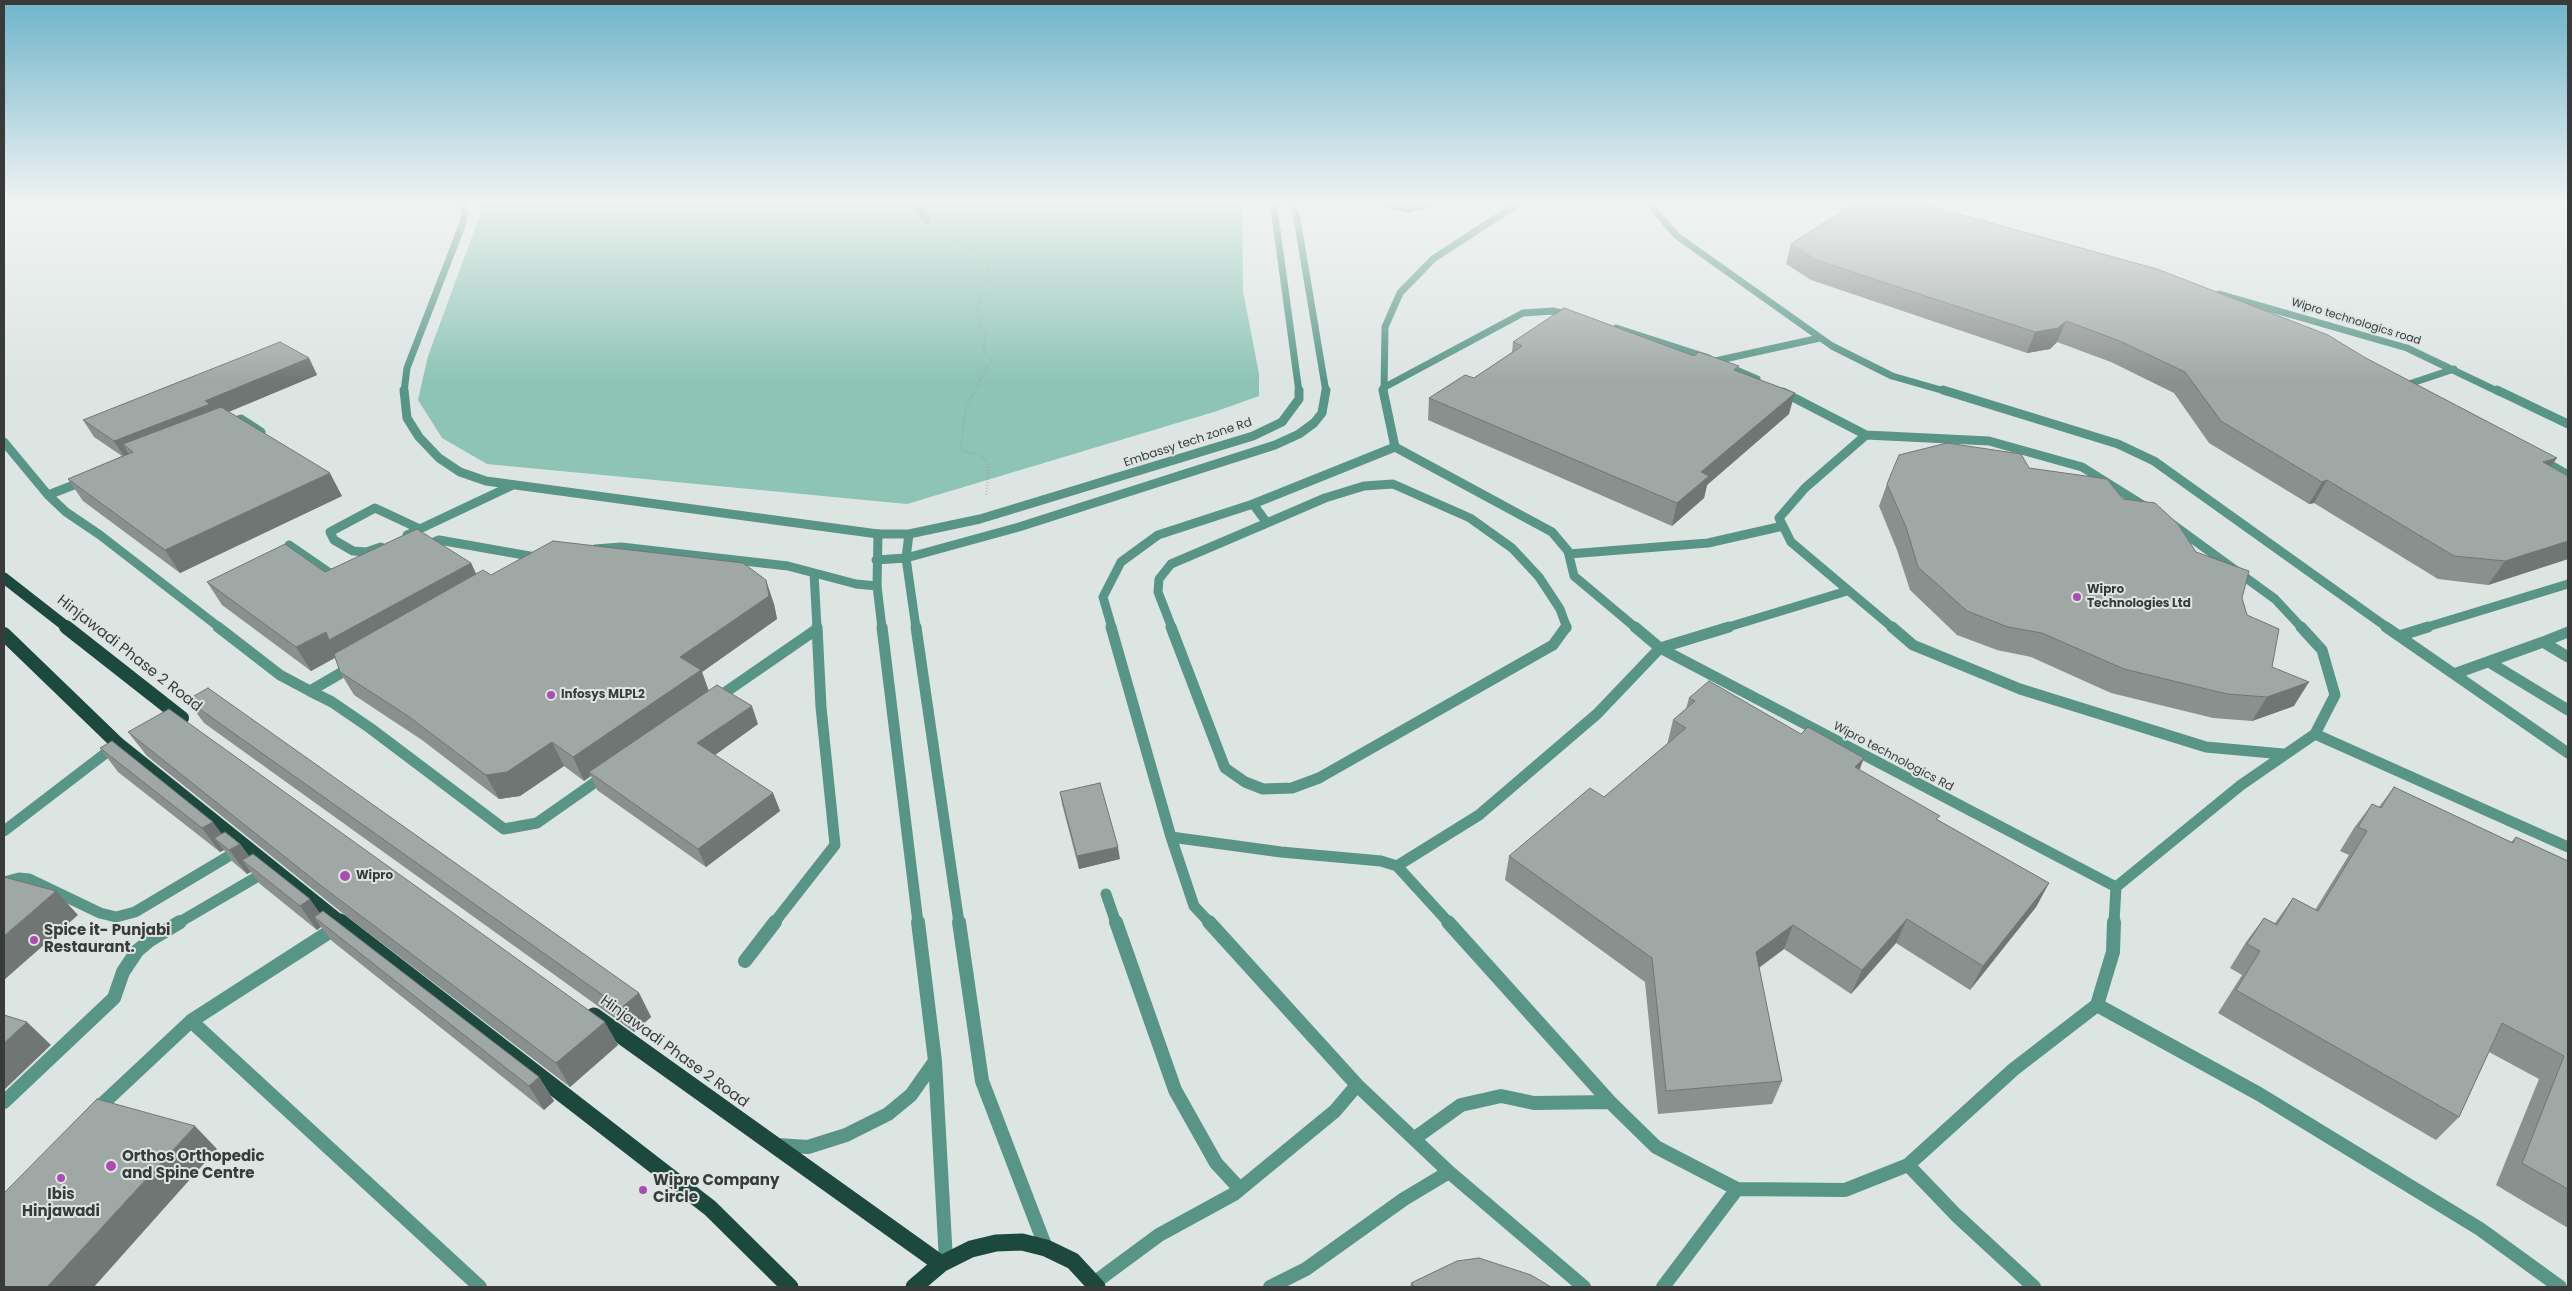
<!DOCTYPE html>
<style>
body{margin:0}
#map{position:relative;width:2572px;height:1291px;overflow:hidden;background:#dde5e3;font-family:Poppins,sans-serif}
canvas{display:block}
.frame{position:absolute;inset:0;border:5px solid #383b3a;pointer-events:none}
</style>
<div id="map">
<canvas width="2572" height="1291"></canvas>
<div class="frame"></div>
</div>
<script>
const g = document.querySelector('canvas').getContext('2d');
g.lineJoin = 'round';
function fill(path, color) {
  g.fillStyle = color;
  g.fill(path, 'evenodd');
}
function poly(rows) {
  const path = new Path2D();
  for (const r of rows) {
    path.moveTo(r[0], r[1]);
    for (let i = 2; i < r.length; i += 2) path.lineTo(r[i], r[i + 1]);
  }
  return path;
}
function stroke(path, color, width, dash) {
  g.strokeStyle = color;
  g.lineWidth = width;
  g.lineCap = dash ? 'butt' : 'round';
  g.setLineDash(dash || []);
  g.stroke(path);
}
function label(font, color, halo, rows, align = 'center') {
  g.font = font + ' Poppins,sans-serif';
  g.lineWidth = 4;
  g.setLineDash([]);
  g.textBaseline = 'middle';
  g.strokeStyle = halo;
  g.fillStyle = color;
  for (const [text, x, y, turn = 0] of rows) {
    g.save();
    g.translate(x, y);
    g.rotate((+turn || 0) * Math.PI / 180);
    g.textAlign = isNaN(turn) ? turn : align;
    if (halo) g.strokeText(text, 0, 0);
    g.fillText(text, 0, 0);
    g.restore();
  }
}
const green = poly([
 [476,201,1242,201,1243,291,1259,374,1259,396,1217,411,907,504,487,464,442,438,418,400,428,356,481,212]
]);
const path = poly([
 [940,233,943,237,979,253,986,260,989,274,977,305,980,323,986,331,983,349,991,360,966,408,961,444,962,451,978,454,989,463,986,497],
 [914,239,924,239],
 [979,253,1001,201]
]);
const serviceFar3 = poly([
 [911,201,927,220],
 [1377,201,1408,210,1437,201],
 [1652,201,1656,212,1677,236,1832,346,1892,376,1948,392],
 [2219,294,2407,348,2499,392],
 [1616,328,1709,358],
 [1715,361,1820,338],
 [1727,366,1757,379],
 [2406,387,2403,386,2454,369],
 [1383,388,1523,313,1553,311,1570,315],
 [1384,392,1385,327,1400,293,1433,259,1522,201]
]);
const serviceFar2 = poly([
 [1943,390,2118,444,2154,461,2388,628],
 [2497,390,2568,424],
 [1783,392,1866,435,1989,441,2082,467,2146,507],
 [228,424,241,419,261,432],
 [1866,435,1805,488,1779,518,1791,542,1893,628],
 [4,442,48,495,66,512,100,535,220,628],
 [1395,447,1552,532,1568,551,1574,576,1636,628],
 [2540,459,2568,475],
 [48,495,84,481],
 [1253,504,1267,523],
 [1267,523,1325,498,1364,486,1393,484,1470,518,1512,548,1539,577,1560,609,1567,628],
 [2172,524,2275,599,2302,628],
 [407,535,513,485],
 [289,545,337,578],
 [425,546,439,540,541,558],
 [381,547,366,552,353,551,334,540,330,532,375,508,420,529],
 [595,549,621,547,788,566,856,584,877,586],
 [1569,554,1708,543,1783,526],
 [814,573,817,628],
 [1112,628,1103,597,1121,562,1158,535,1253,504,1395,447,1383,390],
 [1172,628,1158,592,1159,579,1171,564,1267,523],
 [1725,628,1847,591],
 [2424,628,2568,584]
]);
const serviceFar1 = poly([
 [218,627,280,675,310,691,353,666],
 [1111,627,1171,837,1194,906,1210,923],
 [1171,627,1225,768,1245,782,1263,789,1292,788,1319,778,1553,645,1566,627],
 [1892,627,1913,645,2020,689,2206,747,2283,754],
 [2386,627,2568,753],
 [2399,636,2428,627],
 [2543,642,2568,632],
 [1660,648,2116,887],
 [1660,648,1729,627],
 [2489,662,2568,710],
 [2454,674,2543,642,2568,657],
 [310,691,332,702,370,728,504,829,537,823,604,776],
 [717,698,817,629],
 [2315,734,2568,847],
 [4,831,115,746],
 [1171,837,1281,852,1381,861,1397,866,1449,923],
 [1397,866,1479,815,1597,714,1660,648,1635,627],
 [4,882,19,878,29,879,100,913,116,917,135,912,239,850],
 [1106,894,1116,923],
 [178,923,267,871],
 [774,923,835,845,821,707,817,627],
 [2114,923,2116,887,2241,785,2315,734,2335,695,2322,650,2301,627]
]);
const service = poly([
 [1116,922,1175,1090,1216,1163,1240,1189],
 [1209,922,1357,1085,1449,1172,1584,1287],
 [1448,922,1610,1102,1656,1147,1737,1189,1845,1190,1908,1165,1956,1215,2034,1287],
 [745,961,775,922],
 [2097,1005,2259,1094,2480,1229,2560,1287],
 [191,1021,480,1287],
 [4,1102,114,998,123,972,137,951,150,940,180,922],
 [97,1109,191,1021,337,927],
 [1415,1138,1461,1105,1501,1096,1534,1103,1610,1102],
 [1908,1165,2014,1069,2097,1005,2113,952,2114,922],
 [1094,1283,1159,1235,1234,1194,1335,1111,1357,1085],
 [1270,1287,1306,1269,1404,1199,1449,1172],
 [1663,1287,1737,1189]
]);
const minorFar1 = poly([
 [404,392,407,368,463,223,465,211,461,201]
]);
const minor = poly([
 [404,390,407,418,419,437,439,458,460,472,486,481,878,534]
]);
const tertiaryFar3 = poly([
 [1273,201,1299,392],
 [1294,201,1326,392]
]);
const tertiaryFar2 = poly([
 [909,534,980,519,1253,436,1282,422,1299,399,1299,390],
 [876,560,906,558,1019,527,1275,445,1299,434,1314,423,1322,413,1326,390],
 [882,628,877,586,878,534,909,534,906,558,916,628]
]);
const tertiaryFar1 = poly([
 [882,627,918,923],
 [916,627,959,923]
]);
const tertiary = poly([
 [918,922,935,1061,946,1261],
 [959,922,982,1081,1046,1248],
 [777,1145,808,1147,846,1135,888,1114,911,1095,935,1061]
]);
const primaryFar2 = poly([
 [4,578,68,628]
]);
const primaryFar1 = poly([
 [66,627,182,718],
 [4,634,118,744,341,923]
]);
const primary = poly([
 [340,922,710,1208,790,1287],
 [594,1016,941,1264],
 [914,1287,941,1264,971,1249,996,1243,1022,1242,1046,1248,1073,1261,1097,1287]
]);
const wall = poly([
 [1858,201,2551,466,2568,476,2568,559,2488,585,2438,579,2314,503,2309,504,2209,443,2174,393,2111,362,2057,342,2050,349,2027,353,1811,280,1786,264,1791,244],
 [1513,342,1694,356,1738,371,1789,414,1707,485,1704,498,1672,526,1428,420,1429,398,1474,378,1512,352],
 [309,358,317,375,228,412,342,496,180,573,83,501,68,479,122,456,94,437,83,420],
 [2029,468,2123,499,2196,552,2242,598,2247,615,2272,667,2294,706,2252,721,2213,718,2111,693,2031,657,1997,650,1957,635,1910,590,1897,550,1879,506,1887,484],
 [471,563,476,574,774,604,777,619,702,672,708,690,758,724,715,755,773,793,780,811,706,867,597,790,591,776,584,781,564,766,520,796,499,799,422,740,354,695,340,672,335,658,311,671,222,605,207,582,325,572],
 [1689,698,1859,770,1938,820,2049,883,2036,907,1970,990,1896,943,1851,994,1784,949,1759,968,1782,1081,1772,1104,1658,1114,1645,982,1505,880,1509,856,1604,797,1667,745,1673,720,1686,709],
 [187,700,639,993,651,1017,634,1032,204,723],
 [128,732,618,1045,570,1087,341,912,147,756],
 [100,748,222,834,240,844,249,856,320,913,539,1077,554,1101,544,1110,332,941,321,927,317,930,260,884,251,872,247,874,233,862,224,850,220,852,118,772],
 [2394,787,2511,842,2516,837,2568,861,2568,1228,2496,1185,2539,1079,2489,1052,2459,1117,2436,1140,2218,1013,2242,975,2230,968,2246,942,2264,918,2275,923,2293,898,2315,910,2349,855,2340,851,2354,828,2372,804,2379,807],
 [1060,792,1120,859,1079,869,1062,804],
 [1411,1283,1551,1287,1410,1287]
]);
const shadedWall = poly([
 [2066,321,2057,342,2050,349,2027,353,2035,332],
 [309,358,317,375,133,452,123,444,130,456,125,458,114,441,205,401],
 [1795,393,1789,414,1707,485,1704,498,1672,526,1677,503,1701,472],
 [2557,458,2541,480,2543,462],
 [330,473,342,496,180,573,165,550],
 [2327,480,2314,503,2309,504,2322,482],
 [2568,541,2568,559,2488,585,2505,561],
 [471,563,482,586,338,656,311,671,296,647,326,632],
 [766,580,774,604,777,619,702,672,710,694,589,772,591,776,584,781,573,757,680,657],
 [2309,682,2294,706,2252,721,2267,697],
 [752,706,758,724,705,762,697,743],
 [552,742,564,766,520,796,499,799,486,775],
 [1864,758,1855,782,1855,767],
 [773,793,780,811,706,867,698,849],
 [213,822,231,846,214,838,224,850,220,852,202,828],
 [240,844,258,868,242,860,251,872,247,874,229,850],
 [1118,847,1120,859,1079,869,1077,856],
 [2049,883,2036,907,1970,990,1983,966],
 [56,891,78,915,4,980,4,936],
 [310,899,327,923,314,917,321,927,317,930,300,906],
 [1907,919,1896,943,1851,994,1862,970],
 [1793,925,1784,949,1747,976,1756,952],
 [639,993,651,1017,634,1032,621,1008],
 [27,1022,51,1045,4,1090,4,1043],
 [605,1022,618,1045,570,1087,556,1063],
 [539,1077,554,1101,544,1110,529,1086],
 [195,1126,217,1149,94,1287,47,1287]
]);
const building = poly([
 [1858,201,1912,201,2157,269,2328,335,2364,357,2557,458,2543,462,2568,476,2568,541,2505,561,2454,556,2327,480,2322,482,2221,421,2185,372,2120,341,2066,321,2058,328,2035,332,1816,260,1791,244,1858,201],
 [1564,308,1694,356,1699,352,1739,366,1734,370,1795,393,1701,472,1709,476,1677,503,1429,398,1465,375,1474,378,1522,346,1513,342,1564,308],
 [280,342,309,358,205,401,210,404,114,441,83,420,280,342],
 [221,407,330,473,165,550,68,479,133,452,123,444,221,407],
 [1947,443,2021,454,2029,468,2107,479,2123,499,2155,503,2178,524,2196,552,2249,571,2242,598,2247,615,2279,629,2272,667,2309,682,2267,697,2227,694,2124,669,2042,633,2008,627,1967,611,1918,567,1906,527,1887,484,1899,455,1947,443],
 [417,529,471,563,329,640,326,632,296,647,207,582,285,544,325,572,417,529],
 [553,541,743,563,766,580,769,596,680,657,701,670,573,757,552,742,507,772,486,775,408,716,340,672,334,654,483,570,491,575,553,541],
 [1709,681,1801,734,1808,727,1864,758,1855,767,1940,816,1936,819,2049,883,1983,966,1907,919,1862,970,1793,925,1756,952,1782,1081,1666,1091,1652,958,1509,856,1590,788,1604,797,1686,728,1673,720,1695,701,1689,698,1709,681],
 [717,685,752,706,697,743,773,793,698,849,589,772,717,685],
 [208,688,639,993,621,1008,187,700,208,688],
 [169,709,605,1022,556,1063,324,888,128,732,169,709],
 [112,741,213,822,202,828,100,748,112,741],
 [1100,783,1118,847,1077,856,1060,792,1100,783],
 [2394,787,2513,843,2516,837,2568,861,2568,1189,2522,1163,2564,1056,2502,1023,2459,1117,2236,990,2260,951,2247,944,2264,918,2277,925,2293,898,2318,911,2367,831,2358,827,2372,804,2381,808,2394,787],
 [225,832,240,844,229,850,214,838,225,832],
 [253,854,310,899,300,906,242,860,253,854],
 [4,877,56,891,4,936,4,877],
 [323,911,539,1077,529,1086,314,917,323,911],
 [4,1015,27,1022,4,1043,4,1015],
 [97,1099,195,1126,47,1287,4,1287,4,1193,97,1099],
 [1479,1258,1531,1275,1551,1287,1415,1287,1411,1283,1457,1261,1479,1258]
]);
const markers = [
 [2077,597,5,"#ad4bb1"],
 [551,695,5,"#ad4bb1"],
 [345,876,6,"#ad4bb1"],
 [34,940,5,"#ad4bb1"],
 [111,1166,6,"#ad4bb1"],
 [61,1178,5,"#ad4bb1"],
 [643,1190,5,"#ad4bb1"]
];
const farStreetnames = [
 ["Wipro technologics road",2356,322,17]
];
const streetNames = [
 ["Embassy tech zone Rd",1188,443,-18],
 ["Wipro technologics Rd",1893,757,28]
];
const poiNames = [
 ["Wipro",2087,590],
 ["Technologies Ltd",2087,604],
 ["Infosys MLPL2",561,695],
 ["Wipro",356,876]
];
const nearStreetnames = [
 ["Hinjawadi Phase 2 Road",129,654,38],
 ["Hinjawadi Phase 2 Road",674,1052,36]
];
const nearPoinames = [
 ["Spice it- Punjabi",44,931],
 ["Restaurant.",44,948],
 ["Orthos Orthopedic",122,1157],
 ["and Spine Centre",122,1174],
 ["Wipro Company",653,1181],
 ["Circle",653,1198],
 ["Ibis",61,1195,"center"],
 ["Hinjawadi",61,1212,"center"]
];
fill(green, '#8dc4b5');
stroke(path, '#989e9c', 2.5, [0.5, 2.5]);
stroke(serviceFar3, '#589586', 7);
stroke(serviceFar2, '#589586', 9);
stroke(serviceFar1, '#589586', 11);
stroke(service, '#589586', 14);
stroke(minorFar1, '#589586', 7);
stroke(minor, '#589586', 9);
stroke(tertiaryFar3, '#589586', 7);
stroke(tertiaryFar2, '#589586', 9);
stroke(tertiaryFar1, '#589586', 11);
stroke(tertiary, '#589586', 14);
stroke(primaryFar2, '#1c483e', 11);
stroke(primaryFar1, '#1c483e', 14);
stroke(primary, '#1c483e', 17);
fill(wall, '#8a908e');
fill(shadedWall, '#707674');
fill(building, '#a0a8a5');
stroke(building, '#707674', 1);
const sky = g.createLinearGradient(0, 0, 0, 382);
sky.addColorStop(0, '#6fb4cb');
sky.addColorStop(0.53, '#f0f3f2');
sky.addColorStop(1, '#f0f3f200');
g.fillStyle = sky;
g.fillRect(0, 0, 2572, 382);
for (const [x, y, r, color] of markers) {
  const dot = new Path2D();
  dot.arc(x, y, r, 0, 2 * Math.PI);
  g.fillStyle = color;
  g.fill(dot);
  stroke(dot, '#dde5e3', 2);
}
label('11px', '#383b3a', '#dde5e3', farStreetnames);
label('12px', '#383b3a', '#dde5e3', streetNames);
label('bold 12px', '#383b3a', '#dde5e3', poiNames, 'left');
label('15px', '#383b3a', '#dde5e3', nearStreetnames);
label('bold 15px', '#383b3a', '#dde5e3', nearPoinames, 'left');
</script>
